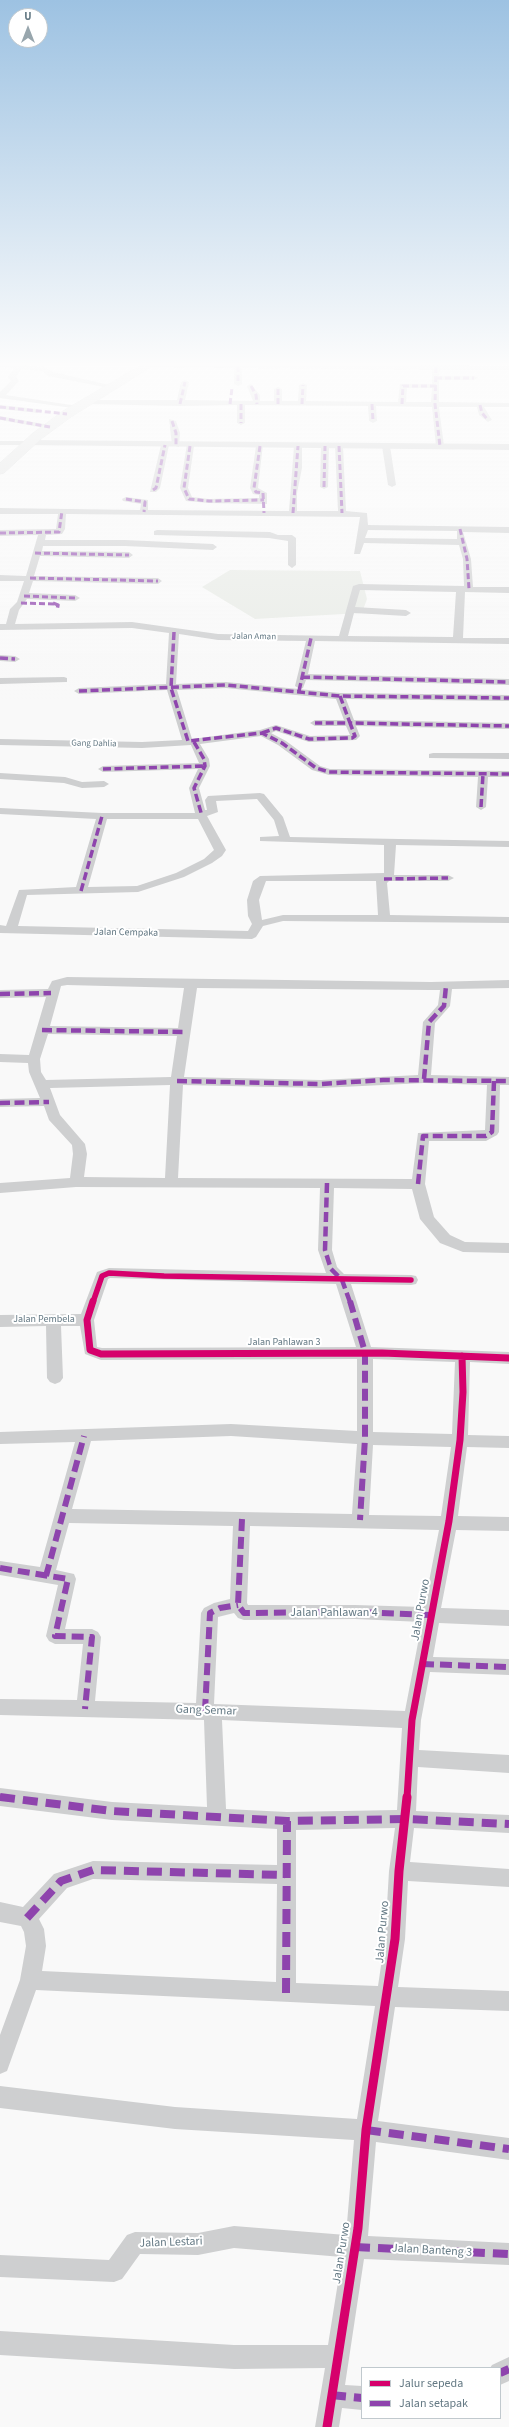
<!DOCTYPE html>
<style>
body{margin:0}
#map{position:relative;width:509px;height:2427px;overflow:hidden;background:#f9f9f9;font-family:"Source Sans 3",sans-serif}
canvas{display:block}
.legend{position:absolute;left:361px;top:2367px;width:140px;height:52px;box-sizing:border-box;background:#fff;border:1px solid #c1c9ce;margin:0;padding:5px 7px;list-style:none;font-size:12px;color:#647984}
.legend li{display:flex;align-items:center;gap:8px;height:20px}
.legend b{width:20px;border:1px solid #c1c9ce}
.north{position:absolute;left:8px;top:8px;width:40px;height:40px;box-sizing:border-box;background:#fff;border:1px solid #c1c9ce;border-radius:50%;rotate:0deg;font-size:11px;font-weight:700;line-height:16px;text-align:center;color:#647984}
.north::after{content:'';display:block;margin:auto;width:14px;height:18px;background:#98a6ad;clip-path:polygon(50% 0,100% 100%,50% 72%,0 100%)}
</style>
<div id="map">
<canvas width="509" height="2427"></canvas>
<ul class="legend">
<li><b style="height:5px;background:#d6006c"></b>Jalur sepeda</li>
<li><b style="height:5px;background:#8e44ad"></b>Jalan setapak</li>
</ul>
<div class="north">U</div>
</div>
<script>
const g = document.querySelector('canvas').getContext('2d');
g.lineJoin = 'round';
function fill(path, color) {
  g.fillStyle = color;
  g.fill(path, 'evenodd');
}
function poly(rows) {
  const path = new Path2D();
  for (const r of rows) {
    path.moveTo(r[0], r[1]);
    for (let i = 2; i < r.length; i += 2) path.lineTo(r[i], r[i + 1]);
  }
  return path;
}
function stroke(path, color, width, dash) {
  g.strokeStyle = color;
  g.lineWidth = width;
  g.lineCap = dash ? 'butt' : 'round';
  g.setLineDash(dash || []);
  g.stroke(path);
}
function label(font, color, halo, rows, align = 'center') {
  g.font = font + ' "Source Sans 3",sans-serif';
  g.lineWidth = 4;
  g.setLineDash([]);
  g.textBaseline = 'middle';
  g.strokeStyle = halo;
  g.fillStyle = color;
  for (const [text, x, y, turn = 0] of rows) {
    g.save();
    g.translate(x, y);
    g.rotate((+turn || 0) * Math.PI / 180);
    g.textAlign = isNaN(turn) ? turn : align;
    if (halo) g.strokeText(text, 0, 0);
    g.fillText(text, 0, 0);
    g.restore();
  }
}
const green = poly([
 [230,570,360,571,367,599,362,613,255,619,202,587]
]);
const stream = poly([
 [347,362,347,364]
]);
const minor = poly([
 [0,363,44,367,53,372,118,387,114,389,48,376,42,371,21,369,16,377,19,381,6,395,84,407,80,409,0,398,0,392,11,381,8,377,14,368,0,367,0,363],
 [147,363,509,366,509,370,440,370,439,376,474,376,478,378,474,380,439,380,439,402,509,403,509,407,484,407,492,420,488,422,479,415,477,407,439,407,444,446,440,448,436,446,432,407,376,406,377,421,373,423,369,421,368,406,245,405,245,423,241,425,237,423,237,405,180,406,88,404,84,402,88,400,177,400,181,382,185,380,189,382,185,400,253,401,247,386,251,384,260,395,260,401,274,401,274,389,278,387,282,389,282,401,298,401,299,385,303,383,307,385,306,401,398,402,400,384,432,384,432,370,242,368,242,384,238,386,234,384,234,368,144,367,144,363,147,363],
 [407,388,432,388,431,402,406,402,407,388],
 [0,405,37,409,41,411,37,413,0,409,0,405],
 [0,416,50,425,54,427,50,429,0,420,0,416],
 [169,419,176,421,180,433,179,447,172,445,169,419],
 [0,441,28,441,32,443,28,445,0,445,0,441],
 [165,443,169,445,160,488,156,492,150,492,161,445,165,443],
 [187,444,194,446,188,488,192,497,209,499,259,498,259,495,253,494,250,488,256,446,263,444,258,488,267,493,267,504,209,503,186,501,180,488,187,444],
 [298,444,302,446,302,468,297,493,297,511,338,511,335,446,339,444,343,446,346,511,367,513,368,525,509,527,509,533,463,532,471,559,473,587,509,587,509,593,465,592,463,638,509,638,509,644,315,641,308,674,509,679,509,685,306,680,303,688,300,689,295,686,306,641,218,640,179,634,176,684,226,682,340,693,509,695,509,701,346,699,354,720,509,723,509,729,356,726,360,736,356,740,309,742,276,731,271,733,286,741,320,766,330,769,509,771,509,777,488,777,486,807,481,810,476,807,478,777,329,775,312,770,278,745,261,736,200,744,209,759,210,766,199,788,205,810,207,810,205,800,208,796,260,793,264,794,283,817,290,837,509,841,509,847,396,845,394,875,448,875,454,878,448,881,389,881,387,883,390,915,509,917,509,923,283,921,263,926,256,937,252,939,0,933,0,925,6,926,19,890,76,887,96,819,0,814,0,808,102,813,195,813,189,788,198,769,103,772,98,769,103,766,199,763,191,745,142,748,0,745,0,739,142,742,182,740,167,690,79,694,74,691,79,688,166,684,169,633,132,628,0,630,0,624,6,624,10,609,17,602,24,581,0,581,0,575,26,576,38,535,0,536,0,530,56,529,58,514,0,514,0,508,140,510,141,504,123,501,122,499,126,497,148,500,148,510,289,511,294,446,298,444],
 [66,514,360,517,354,554,360,554,364,543,459,545,463,559,464,586,359,584,353,586,339,636,218,634,132,622,15,624,19,610,27,599,75,601,80,598,75,595,29,593,33,581,158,584,162,581,158,578,34,576,40,556,129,558,133,555,129,552,42,551,43,546,125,546,213,550,217,547,213,544,125,540,45,540,46,535,62,534,65,529,66,514],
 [368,530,457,531,457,539,365,538,368,530],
 [360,590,456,592,453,637,348,636,354,613,406,616,411,613,406,610,355,607,360,590],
 [226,688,336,699,344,720,315,720,310,723,315,726,346,726,350,735,310,736,276,725,260,730,192,739,177,690,226,688],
 [257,799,274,820,279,836,260,837,260,841,384,845,384,873,260,876,253,881,247,900,248,916,252,924,248,931,18,926,27,895,138,892,184,877,212,863,222,856,226,850,207,816,218,812,216,801,257,799],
 [107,819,198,819,214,850,204,859,176,873,137,886,88,887,107,819],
 [266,881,376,881,378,915,283,915,262,920,259,900,266,881],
 [325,444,329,446,328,487,324,489,320,487,321,446,325,444],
 [386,444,390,446,396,485,392,487,388,485,382,446,386,444],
 [157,530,270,532,278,535,292,535,296,538,296,565,292,568,288,565,288,541,269,538,154,535,154,531,157,530],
 [0,655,15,656,20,659,15,662,0,661,0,655],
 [64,677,67,678,67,682,0,684,0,678,64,677],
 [433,753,509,753,509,759,429,758,429,754,433,753],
 [0,773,65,777,82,782,104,781,109,784,104,787,82,788,64,783,0,779,0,773],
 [67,977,431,982,509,980,509,988,452,989,450,1006,435,1023,431,1075,509,1077,509,1085,500,1085,499,1132,497,1135,486,1141,429,1141,425,1184,434,1217,450,1235,465,1242,509,1243,509,1253,463,1252,440,1243,420,1219,412,1189,334,1188,332,1250,337,1267,344,1274,411,1275,416,1276,418,1280,416,1284,411,1285,351,1284,371,1347,509,1352,509,1364,470,1362,468,1435,509,1436,509,1448,467,1447,458,1516,509,1517,509,1531,456,1530,441,1608,509,1610,509,1626,439,1623,433,1657,509,1659,509,1675,430,1672,421,1720,419,1750,509,1755,509,1773,418,1767,416,1811,509,1815,509,1833,414,1828,410,1862,509,1869,509,1887,408,1881,405,1939,398,1987,509,1991,509,2011,395,2007,378,2121,509,2138,509,2160,376,2142,368,2236,509,2243,509,2265,364,2259,345,2385,362,2386,362,2410,342,2408,339,2427,315,2427,325,2368,234,2369,0,2355,0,2331,234,2345,328,2345,342,2257,234,2248,198,2255,140,2254,122,2279,114,2282,0,2277,0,2255,109,2260,127,2235,135,2232,198,2233,234,2226,346,2235,354,2140,175,2129,0,2108,0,2086,175,2107,357,2119,375,2006,36,1990,7,2071,0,2074,0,2035,20,1980,26,1946,24,1932,21,1926,0,1922,0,1902,23,1907,54,1874,93,1861,277,1865,277,1829,112,1820,0,1806,0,1788,112,1802,207,1807,204,1720,0,1715,0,1699,77,1700,83,1644,55,1644,49,1641,46,1636,58,1585,0,1575,0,1561,40,1567,75,1442,0,1444,0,1432,231,1424,357,1431,357,1359,101,1360,85,1354,80,1326,61,1326,63,1378,60,1382,55,1384,50,1382,47,1378,46,1326,0,1327,0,1315,81,1314,97,1272,109,1268,326,1273,318,1250,320,1188,76,1187,0,1193,0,1183,70,1178,73,1154,72,1145,49,1120,44,1106,0,1107,0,1099,40,1098,29,1072,28,1063,0,1062,0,1054,29,1055,46,997,0,998,0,990,48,989,52,981,67,977],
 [67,985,184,988,178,1028,50,1026,61,986,67,985],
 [197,988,431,990,440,990,438,1005,423,1022,418,1075,321,1080,184,1077,197,988],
 [48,1034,177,1036,171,1077,46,1080,41,1072,40,1059,48,1034],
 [424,1083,487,1085,485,1130,418,1133,412,1179,178,1178,183,1085,321,1088,424,1083],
 [170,1085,165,1178,84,1177,87,1154,85,1144,60,1115,50,1088,170,1085],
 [110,1278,336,1284,356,1347,102,1348,97,1347,94,1320,108,1279,110,1278],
 [373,1359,455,1362,452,1434,373,1432,373,1359],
 [231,1436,357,1444,352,1514,72,1509,91,1441,231,1436],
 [373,1445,451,1447,441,1516,369,1515,373,1445],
 [69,1523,233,1526,230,1599,214,1603,204,1608,201,1613,196,1703,95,1701,101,1637,98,1632,92,1629,65,1629,76,1579,74,1574,56,1570,69,1523],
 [250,1526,439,1530,424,1607,355,1605,248,1605,247,1603,250,1526],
 [234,1613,238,1618,244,1620,355,1619,422,1622,405,1711,214,1704,218,1617,234,1613],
 [222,1720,402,1728,397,1810,287,1812,226,1809,222,1720],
 [395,1828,389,1871,385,1939,378,1986,296,1983,296,1830,395,1828],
 [93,1879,277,1884,276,1982,42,1971,46,1946,44,1929,39,1919,67,1888,93,1879],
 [509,2357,509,2381,500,2385,500,2368,490,2368,492,2365,509,2357]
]);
const tertiary = poly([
 [28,440,509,444,509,450,24,445,24,441,28,440]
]);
const primary = poly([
 [146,362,159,362,71,417,41,439,4,473,0,474,0,463,33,433,63,411,146,362]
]);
const quietFar4 = poly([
 [238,366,238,384],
 [436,367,435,404,440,446],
 [436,378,474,378],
 [251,386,256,395,257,404],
 [278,389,278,404],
 [180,404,185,382],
 [230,404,232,388],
 [241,404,241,423],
 [302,404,303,385],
 [372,404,373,421],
 [402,404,403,386,436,386],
 [480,405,482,413,488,420],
 [0,407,67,414],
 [0,418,50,427],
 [172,421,176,433,176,445],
 [190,446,184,488,189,499,209,501,264,500],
 [260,446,254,488,256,492,263,493,264,513],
 [339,446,342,513],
 [324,487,325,446],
 [153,490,156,488,165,445],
 [126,499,145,502,144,512],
 [293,513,298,446],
 [460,529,467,559,469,589],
 [0,533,59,532,62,511],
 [35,553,129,555],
 [30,578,158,581],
 [24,596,75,598],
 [21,603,56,604]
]);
const quietFar3 = poly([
 [53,603,58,605,57,610],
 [174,632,171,688,188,741,262,733,282,743,316,768,329,772,509,774],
 [0,658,15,659],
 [302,677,509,682],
 [79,691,226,685,340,696,509,698],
 [299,691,311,638],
 [340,696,350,723,509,726],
 [262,733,276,728,309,739,352,738,355,736,350,723,315,723],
 [194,742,204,759,205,766,194,788,202,816],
 [103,769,205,766],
 [481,807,483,774],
 [384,879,448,878],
 [81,891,102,816]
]);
const quietFar2 = poly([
 [0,994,51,993],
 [42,1030,184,1032],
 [424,1079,429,1022,444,1006,446,986],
 [177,1081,321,1084,383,1080,509,1081],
 [0,1103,49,1102],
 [327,1183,325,1250,331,1269,342,1280,350,1302],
 [418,1184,423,1136,486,1136,492,1132,494,1081]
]);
const quietFar1 = poly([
 [350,1301,365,1352,365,1438,360,1520],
 [242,1519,238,1605,244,1613,355,1612,430,1615],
 [0,1568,68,1579,55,1636,92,1637,85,1709],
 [46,1576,84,1436],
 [422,1664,509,1667],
 [205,1711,210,1613,220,1608,238,1605],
 [0,1797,8,1798]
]);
const quiet = poly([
 [0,1797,112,1811,287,1821,406,1819,509,1824],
 [27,1918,61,1881,93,1870,285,1875],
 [286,1993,287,1821],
 [366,2130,509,2149],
 [355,2247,509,2254],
 [500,2373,509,2369],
 [331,2395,362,2398]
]);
const cyclewayFar2 = poly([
 [93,1302,102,1276,109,1273,164,1276,411,1280]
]);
const cyclewayFar1 = poly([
 [93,1301,87,1320,90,1350,101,1354,382,1353,509,1358],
 [407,1798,412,1720,449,1521,460,1440,463,1392,462,1356]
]);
const cycleway = poly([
 [327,2427,358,2228,366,2130,395,1939,399,1871,407,1797]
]);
const farStreetnames = [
 ["Jalan Aman",254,637,1],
 ["Gang Dahlia",94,744,1]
];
const streetNames = [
 ["Jalan Cempaka",126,933,1],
 ["Jalan Pembela",44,1320],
 ["Jalan Pahlawan 3",284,1343]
];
const nearStreetnames = [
 ["Jalan Purwo",421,1610,-80],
 ["Jalan Pahlawan 4",334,1613],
 ["Gang Semar",206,1711,2],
 ["Jalan Purwo",383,1932,-85],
 ["Jalan Lestari",171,2243,-2],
 ["Jalan Banteng 3",432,2251,3],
 ["Jalan Purwo",342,2253,-81]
];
fill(green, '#e8ebe6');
stroke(stream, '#ced7d9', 2);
stroke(primary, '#d5d6d7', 1);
fill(minor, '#cecfd0');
fill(tertiary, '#cecfd0');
fill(primary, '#e1e2e2');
stroke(quietFar4, '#8e44ad', 3, [6, 3]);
stroke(quietFar3, '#8e44ad', 3.5, [8, 3.5]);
stroke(quietFar2, '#8e44ad', 4.5, [10, 4.5]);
stroke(quietFar1, '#8e44ad', 6, [12, 6]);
stroke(quiet, '#8e44ad', 8, [15, 8]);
stroke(cyclewayFar2, '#d6006c', 5.5);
stroke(cyclewayFar1, '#d6006c', 7);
stroke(cycleway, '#d6006c', 9);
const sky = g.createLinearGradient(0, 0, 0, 701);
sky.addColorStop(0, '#9dc2e2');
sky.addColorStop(0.52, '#fcfcfc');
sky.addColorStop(1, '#fcfcfc00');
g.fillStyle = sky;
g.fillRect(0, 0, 509, 701);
label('9px', '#647984', '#fff', farStreetnames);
label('10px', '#647984', '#fff', streetNames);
label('12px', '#647984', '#fff', nearStreetnames);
</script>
